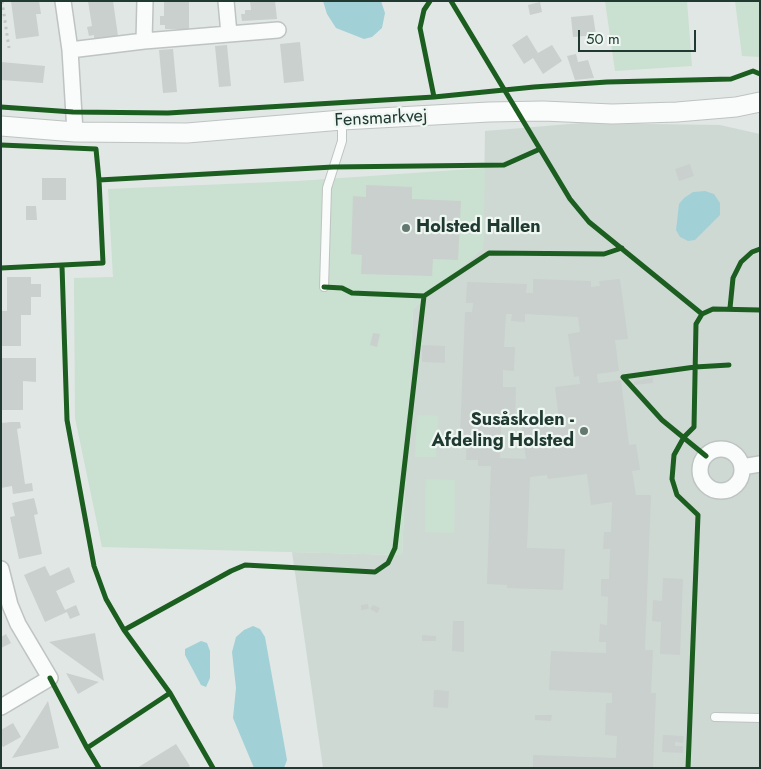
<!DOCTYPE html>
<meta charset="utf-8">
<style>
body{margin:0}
#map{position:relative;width:761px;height:769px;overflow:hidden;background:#e1e7e4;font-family:Jost,sans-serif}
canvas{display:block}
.frame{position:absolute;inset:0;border:2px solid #203a32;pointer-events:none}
.scale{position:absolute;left:578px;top:30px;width:118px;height:22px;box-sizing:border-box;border:2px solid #203a32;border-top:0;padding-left:6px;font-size:15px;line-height:18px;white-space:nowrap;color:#203a32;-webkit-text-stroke:4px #eff7f2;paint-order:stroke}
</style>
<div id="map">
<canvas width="761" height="769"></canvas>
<div class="frame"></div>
<div class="scale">50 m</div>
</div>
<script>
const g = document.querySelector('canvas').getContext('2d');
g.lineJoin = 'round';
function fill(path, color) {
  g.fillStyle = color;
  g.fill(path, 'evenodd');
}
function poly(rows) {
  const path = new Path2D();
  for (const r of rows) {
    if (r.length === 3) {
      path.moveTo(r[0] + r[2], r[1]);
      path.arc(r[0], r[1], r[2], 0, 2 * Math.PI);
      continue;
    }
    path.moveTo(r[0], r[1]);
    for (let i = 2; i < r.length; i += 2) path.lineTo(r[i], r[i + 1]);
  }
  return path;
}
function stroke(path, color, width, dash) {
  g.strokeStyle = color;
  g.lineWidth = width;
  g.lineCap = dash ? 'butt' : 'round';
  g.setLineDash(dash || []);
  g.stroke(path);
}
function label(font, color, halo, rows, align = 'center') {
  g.font = font + ' Jost,sans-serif';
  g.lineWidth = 4.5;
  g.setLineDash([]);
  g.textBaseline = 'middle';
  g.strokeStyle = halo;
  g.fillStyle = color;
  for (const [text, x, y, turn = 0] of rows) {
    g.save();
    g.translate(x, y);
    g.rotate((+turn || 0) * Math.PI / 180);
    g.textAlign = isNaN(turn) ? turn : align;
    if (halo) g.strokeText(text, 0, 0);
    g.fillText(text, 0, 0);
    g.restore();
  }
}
const built = poly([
 [582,123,720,125,760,134,760,768,323,768,292,552,402,555,413,309,483,248,485,131]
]);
const green = poly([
 [605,1,687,1,692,66,615,71],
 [735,1,759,1,760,57,742,56],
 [485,168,483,248,413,309,402,555,102,547,75,418,74,278,113,277,108,189,298,181],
 [417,415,438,416,436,457,415,457],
 [426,479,455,480,454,533,425,532]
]);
const water = poly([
 [323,1,381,1,385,13,382,28,372,37,364,39,336,28,327,14],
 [705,191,714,194,720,203,720,215,695,240,688,241,680,237,676,230,679,204,684,198,693,192],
 [253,626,260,629,265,637,287,760,284,768,254,768,233,718,236,688,232,652,236,637,244,630],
 [201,641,207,643,210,651,210,678,206,687,201,685,185,655,185,649]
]);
const building = poly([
 [11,1,39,1,41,14,36,14,39,36,16,39],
 [88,1,113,1,118,36,94,40,94,35,89,36,87,27,92,26],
 [164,1,189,1,189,29,165,29,165,25,160,25,160,16,164,16],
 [250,1,275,1,277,19,242,21,241,14,245,14,245,10,251,10],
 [540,2,542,12,530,15,528,5],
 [593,15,596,35,573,37,571,17],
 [527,35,538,53,552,45,562,61,543,74,533,58,524,64,512,45],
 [300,42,304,81,284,83,280,44],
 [227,45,231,86,219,87,215,46],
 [173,49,177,92,163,93,159,50],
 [576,54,578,62,588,60,594,78,575,80,567,56],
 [1,62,45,66,43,83,1,80],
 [690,164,694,176,679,181,675,169],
 [42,178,66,178,66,200,42,200],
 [366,185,412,187,412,199,461,201,458,260,433,259,432,276,361,274,362,255,351,254,353,196,366,197],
 [26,206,36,206,37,220,26,220],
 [7,277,31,277,31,284,41,284,41,297,31,297,31,315,21,315,21,346,1,346,1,311,7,311],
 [533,279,591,281,591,287,600,286,599,281,620,279,628,339,615,340,619,371,597,374,598,383,621,380,629,445,636,444,640,470,632,471,636,495,651,495,645,650,653,650,651,693,656,693,653,768,533,768,533,755,616,758,617,736,605,735,606,703,612,703,612,693,549,690,551,651,606,653,606,642,599,642,600,624,607,625,608,597,601,596,601,579,609,579,610,549,603,549,604,532,611,532,612,502,591,505,587,474,548,479,547,475,530,477,527,548,565,549,563,590,507,588,507,585,487,584,491,466,478,466,478,460,466,460,467,435,460,435,465,312,472,312,473,303,466,303,467,282,527,284,526,293,533,293],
 [506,314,512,314,511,321,525,322,525,314,578,317,580,332,568,334,574,377,579,376,580,384,555,387,559,420,521,425,526,459,500,458,501,425,515,426,516,387,503,387,503,370,514,371,515,347,504,347],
 [373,333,380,334,377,347,370,345],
 [422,345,445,346,445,363,422,362],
 [1,358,36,358,36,382,23,381,23,410,1,410],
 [653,378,653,383,634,385,634,381],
 [11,422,20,422,21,428,17,429,25,484,32,483,33,491,13,494,12,486,1,488,1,423],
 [34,498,38,514,34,515,42,554,19,559,10,517,15,516,12,503],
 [45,566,50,576,69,567,75,582,56,591,65,610,76,605,80,615,70,619,67,612,45,622,24,575],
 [663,578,683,579,680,655,660,654,661,622,652,621,653,600,662,601],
 [368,604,369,609,361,610,361,605],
 [373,605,380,608,377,613,370,609],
 [453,621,464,621,464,652,452,651],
 [95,633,104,681,49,642],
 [6,634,11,643,1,648,1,637],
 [422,635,436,636,436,641,422,641],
 [66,673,99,682,78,694],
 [434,690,449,691,448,708,433,707],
 [48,701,59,748,12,758],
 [535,715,552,715,551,721,535,720],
 [13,723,21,737,3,747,1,744,1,730],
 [663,735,684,736,683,743,675,742,675,746,683,746,683,753,662,752],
 [176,744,190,766,188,768,137,768]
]);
const path = poly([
 [2,1,9,48]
]);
const service = poly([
 [324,287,327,188,342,141,342,120],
 [715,717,760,718]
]);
const minor = poly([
 [63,1,70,50,75,132],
 [226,1,229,34],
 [144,41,145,1],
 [70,50,144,41,278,30],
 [721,470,21],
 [742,467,760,464],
 [1,569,10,605,18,624,50,678,1,707]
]);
const tertiary = poly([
 [1,126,75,132,187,133,342,120,489,112,543,111,612,114,677,112,736,107,760,102]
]);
const cycleway = poly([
 [430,1,424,10,420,28,434,97],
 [451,1,570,199,589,222,702,314],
 [1,107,73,112,168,113,434,97,534,87,607,82,731,79,753,71,760,74],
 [1,145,96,149,99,180,103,263,1,268],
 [99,180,333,167,504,165,540,149],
 [62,266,67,420,94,566,106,599,124,630,170,693,213,768],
 [324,287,342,288,352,293,424,296,489,253,604,254,622,248],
 [730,308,733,278,741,262,752,252,760,249],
 [706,456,662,420,623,377,695,367,729,365],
 [124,630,231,571,245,565,375,572,388,563,395,548,424,296],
 [50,678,87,748,99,768],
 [87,748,170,693],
 [688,768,698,515,677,495,672,479,674,455,684,437,694,427,696,324,702,314,713,309,760,310]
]);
const markers = [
 [406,228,5,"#647770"],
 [584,431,5,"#647770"]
];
const streetNames = [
 ["Fensmarkvej",381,119,-3]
];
const poiNames = [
 ["Holsted Hallen",416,228],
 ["Susåskolen -",574,421,"right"],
 ["Afdeling Holsted",574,442,"right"]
];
fill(built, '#cfd9d4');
fill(green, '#cae0d0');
fill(water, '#a1d1d6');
fill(building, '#cad0cd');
stroke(service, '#bec4c1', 10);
stroke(minor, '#bec4c1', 18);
stroke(tertiary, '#bec4c1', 21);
stroke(path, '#bfc8c5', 3, [2.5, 4]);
stroke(service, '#fafbfb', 8);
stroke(minor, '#fafbfb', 15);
stroke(tertiary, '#fafbfb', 19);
stroke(cycleway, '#1b5e20', 5);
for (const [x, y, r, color] of markers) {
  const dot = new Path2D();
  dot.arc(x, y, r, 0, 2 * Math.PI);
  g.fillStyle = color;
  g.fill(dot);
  stroke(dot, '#eff7f2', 2);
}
label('18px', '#203a32', '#eff7f2', streetNames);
label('bold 18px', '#203a32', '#eff7f2', poiNames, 'left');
</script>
